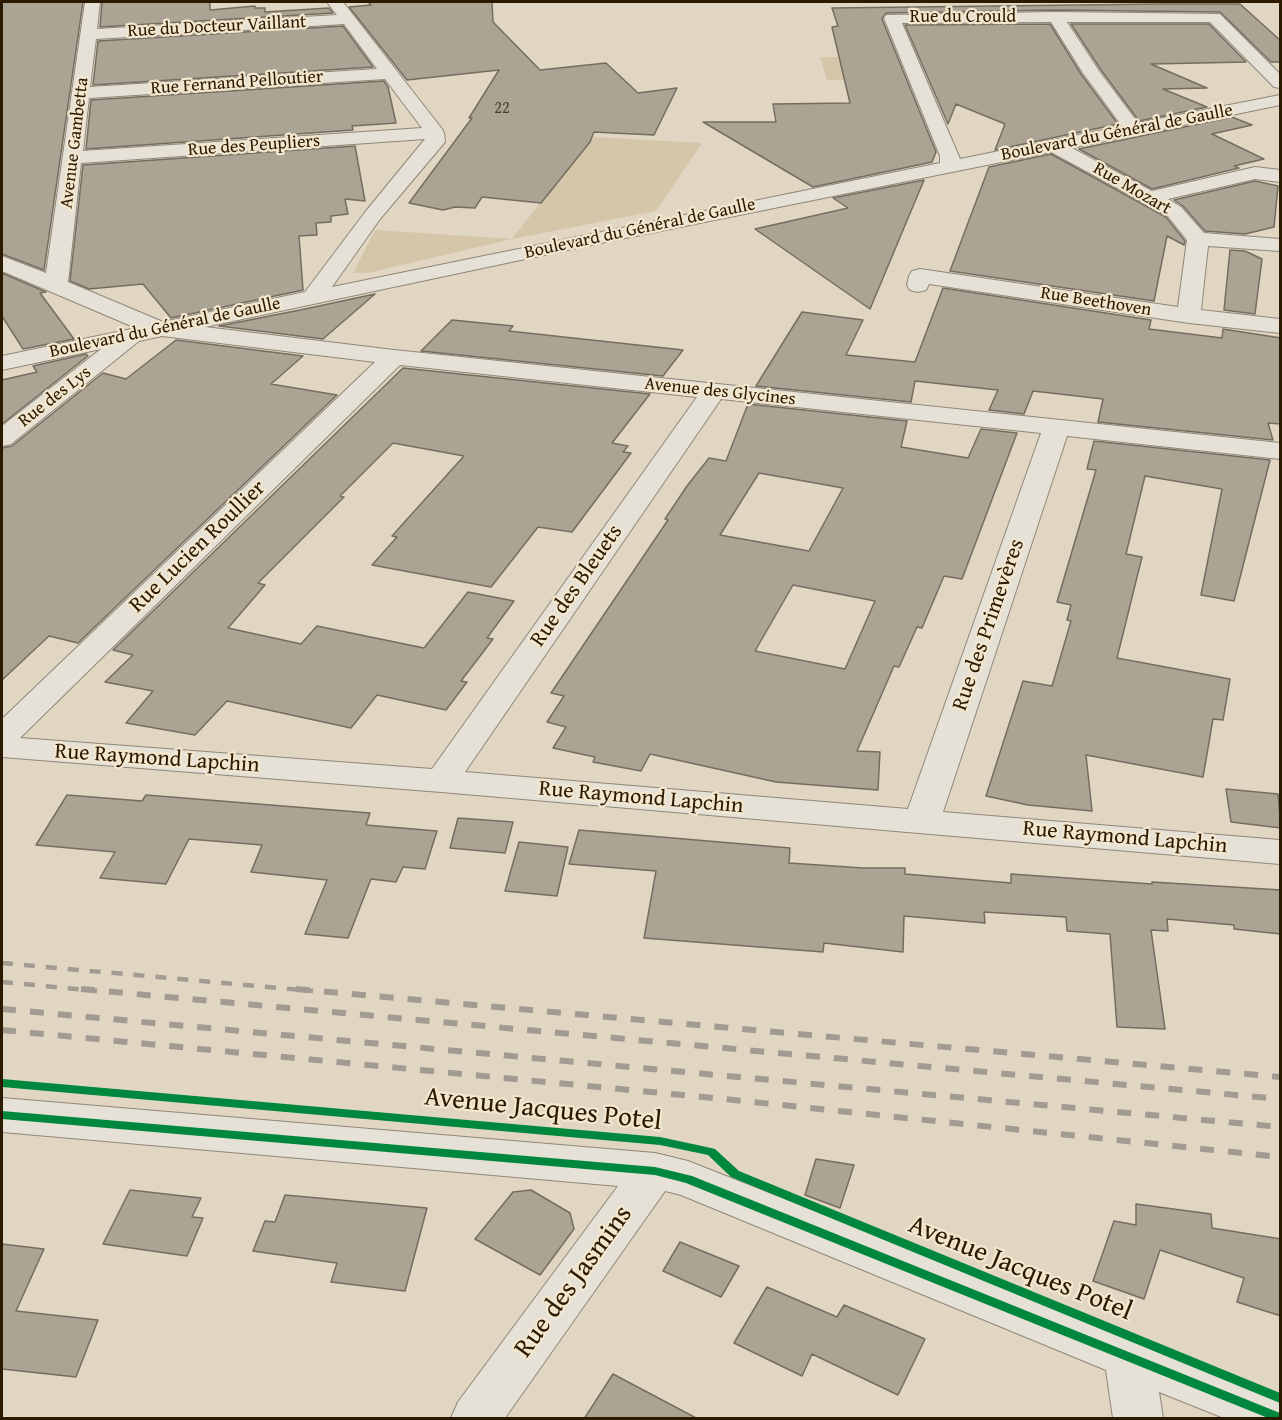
<!DOCTYPE html>
<meta charset="utf-8">
<style>
body{margin:0}
#map{position:relative;width:1282px;height:1420px;overflow:hidden;background:#e0d6c2;font-family:"Gentium Book Plus",serif}
canvas{display:block}
.frame{position:absolute;inset:0;border:3px solid #2c1a00;pointer-events:none}
</style>
<div id="map">
<canvas width="1282" height="1420"></canvas>
<div class="frame"></div>
</div>
<script>
const g = document.querySelector('canvas').getContext('2d');
g.lineJoin = 'round';
function fill(path, color) {
  g.fillStyle = color;
  g.fill(path, 'evenodd');
}
function poly(rows) {
  const path = new Path2D();
  for (const r of rows) {
    path.moveTo(r[0], r[1]);
    for (let i = 2; i < r.length; i += 2) path.lineTo(r[i], r[i + 1]);
  }
  return path;
}
function stroke(path, color, width, dash) {
  g.strokeStyle = color;
  g.lineWidth = width;
  g.lineCap = dash ? 'butt' : 'round';
  g.setLineDash(dash || []);
  g.stroke(path);
}
function label(font, color, halo, rows, align = 'center') {
  g.font = font + ' "Gentium Book Plus",serif';
  g.lineWidth = 4.5;
  g.setLineDash([]);
  g.textBaseline = 'middle';
  g.strokeStyle = halo;
  g.fillStyle = color;
  for (const [text, x, y, turn = 0] of rows) {
    g.save();
    g.translate(x, y);
    g.rotate((+turn || 0) * Math.PI / 180);
    g.textAlign = isNaN(turn) ? turn : align;
    if (halo) g.strokeText(text, 0, 0);
    g.fillText(text, 0, 0);
    g.restore();
  }
}
const green = poly([
 [820,57,895,57,907,80,827,80],
 [592,137,702,143,656,211,512,239,368,273,353,273,375,230,512,239]
]);
const building = poly([
 [2,2,83,2,44,270,2,254,2,2],
 [102,2,210,2,210,10,255,6,255,8,265,8,265,12,329,8,333,13,100,27,102,2],
 [368,2,492,2,493,22,540,70,606,63,638,93,677,88,654,135,594,132,590,142,541,203,482,197,475,208,455,207,443,210,409,203,472,118,469,118,499,70,407,80,349,7,371,5,368,2],
 [1157,4,1240,4,1281,41,1281,62,1271,62,1220,12,1056,10,886,13,882,19,936,152,932,162,813,187,703,122,776,122,773,104,850,103,832,27,838,26,832,8,1157,4],
 [1050,24,1081,74,1118,124,995,150,1005,124,956,104,948,124,905,25,1050,24],
 [1071,24,1209,24,1246,62,1151,64,1207,88,1163,89,1207,107,1139,121,1101,70,1071,24],
 [343,26,373,67,93,85,98,41,343,26],
 [384,81,388,87,396,123,352,126,353,130,86,149,91,100,384,81],
 [1232,117,1252,125,1212,134,1264,159,1234,166,1239,168,1152,189,1079,149,1232,117],
 [355,146,365,201,345,199,348,214,331,216,331,222,316,223,317,235,299,236,303,290,171,318,143,284,89,289,70,281,83,165,355,146],
 [1051,154,1166,217,1185,241,1184,245,1167,236,1154,301,950,271,989,167,1051,154],
 [924,180,870,309,755,229,848,208,833,198,924,180],
 [1255,181,1278,186,1274,227,1245,234,1205,231,1183,206,1174,200,1255,181],
 [1230,250,1245,251,1262,259,1255,314,1224,310,1230,250],
 [2,273,46,292,40,293,74,339,23,349,2,316,2,273],
 [943,288,1151,320,1149,329,1222,338,1223,329,1281,338,1281,424,1268,423,1273,440,1098,422,1103,399,1033,391,1024,414,989,410,998,390,915,381,911,402,756,386,802,312,863,320,846,355,915,362,943,288],
 [375,294,323,339,219,326,305,309,375,294],
 [452,320,513,326,509,331,683,350,663,376,421,351,452,320],
 [176,340,303,356,271,384,337,395,78,643,49,636,2,680,2,448,12,446,103,373,126,379,176,340],
 [86,354,88,356,2,424,2,380,37,372,33,366,86,354],
 [403,368,650,394,612,443,628,446,623,452,631,453,572,532,538,527,491,587,372,565,397,537,392,536,464,456,393,443,340,496,344,497,258,583,265,585,228,628,301,644,317,626,424,648,468,592,514,601,487,638,493,639,461,681,467,682,446,710,377,695,351,728,227,701,195,735,126,723,153,691,105,682,133,655,113,650,403,368],
 [748,404,907,421,901,447,968,458,981,429,1017,433,962,579,944,576,922,628,917,627,899,667,894,666,857,751,880,752,878,790,776,782,650,754,641,771,593,762,595,757,553,748,566,727,547,722,564,696,551,693,668,520,665,519,687,486,709,458,726,461,748,404],
 [759,473,843,488,809,551,720,535,759,473],
 [793,585,875,601,845,669,755,651,793,585],
 [1094,441,1270,460,1234,601,1201,595,1222,489,1145,476,1126,554,1142,557,1117,658,1230,679,1223,720,1213,719,1203,777,1086,755,1092,811,1028,805,986,796,1023,681,1052,686,1071,621,1067,620,1071,605,1057,602,1096,470,1087,469,1094,441],
 [1226,789,1278,794,1281,828,1231,822,1226,789],
 [67,795,142,801,146,795,370,813,366,825,437,831,425,869,403,867,396,882,371,879,348,938,305,934,327,880,251,872,262,845,189,839,166,884,100,878,115,852,36,845,67,795],
 [458,818,513,822,505,853,450,848,458,818],
 [579,830,790,848,789,863,863,868,905,868,905,874,1011,883,1011,874,1152,884,1152,882,1281,890,1281,934,1234,929,1234,925,1167,919,1168,931,1151,930,1165,1029,1117,1027,1110,934,1067,931,1066,917,984,912,985,923,904,916,903,952,824,943,823,952,644,938,656,871,569,864,579,830],
 [519,842,568,847,557,896,505,891,519,842],
 [816,1159,854,1165,840,1208,805,1195,816,1159],
 [130,1190,201,1198,192,1217,203,1218,187,1256,103,1244,130,1190],
 [531,1190,570,1213,574,1229,540,1275,475,1239,513,1192,531,1190],
 [285,1195,427,1208,405,1291,331,1282,337,1263,253,1251,265,1221,275,1222,285,1195],
 [1136,1204,1211,1214,1212,1228,1281,1239,1281,1316,1237,1302,1244,1278,1160,1250,1144,1299,1093,1281,1114,1221,1136,1225,1136,1204],
 [680,1242,739,1266,721,1297,663,1271,680,1242],
 [2,1244,44,1249,16,1311,98,1320,76,1377,2,1369,2,1244],
 [767,1287,837,1317,844,1305,925,1339,898,1395,812,1354,802,1376,734,1343,767,1287],
 [613,1374,698,1419,584,1419,613,1374]
]);
const minor = poly([
 [85,2,100,2,97,29,337,15,327,2,343,2,442,129,444,133,445,142,380,219,332,287,940,163,940,156,884,18,886,15,1056,12,1220,14,1280,74,1280,88,1274,87,1210,22,1067,22,1099,71,1138,123,1280,95,1280,105,1072,148,1152,191,1255,167,1280,170,1280,182,1255,179,1168,199,1181,207,1204,233,1280,239,1280,251,1208,246,1201,310,1280,319,1280,333,1189,323,929,284,926,290,918,292,910,290,907,285,909,276,912,271,920,269,1178,307,1187,240,1167,215,1051,152,596,244,205,327,394,350,1280,443,1280,459,1067,436,943,812,1280,840,1280,864,441,792,2,757,2,719,375,362,162,336,139,341,11,444,2,446,2,426,101,349,2,370,2,356,136,328,2,271,2,256,46,273,85,2],
 [1051,22,1083,73,1122,126,960,159,902,23,1051,22],
 [344,24,377,69,90,87,96,39,344,24],
 [385,79,422,128,83,151,89,98,385,79],
 [425,139,366,211,305,292,163,322,68,282,81,163,425,139],
 [400,365,697,397,432,769,20,738,400,365],
 [721,399,1041,433,908,809,465,772,721,399],
 [2,1098,655,1153,688,1161,1280,1395,1280,1418,1224,1418,1159,1392,1163,1418,1113,1418,1106,1370,681,1195,665,1191,505,1418,451,1418,458,1402,618,1186,2,1132,2,1098]
]);
const railFar1 = poly([
 [2,963,313,991],
 [2,982,97,991]
]);
const rail = poly([
 [81,989,1280,1099],
 [296,989,1280,1077],
 [2,1009,1280,1127],
 [2,1030,724,1099,1280,1157]
]);
const cycleway = poly([
 [2,1079,660,1137,711,1148,715,1149,739,1171,1280,1393,1280,1403,731,1177,708,1155,660,1145,2,1087,2,1079],
 [2,1111,655,1167,692,1176,1280,1413,1280,1418,1268,1418,686,1183,655,1175,2,1119,2,1111]
]);
const farNumbernames = [
 ["22",502,109]
];
const farStreetnames = [
 ["Rue du Crould",963,17],
 ["Rue du Docteur Vaillant",217,27,-3],
 ["Rue Fernand Pelloutier",237,83,-4],
 ["Boulevard du Général de Gaulle",1117,133,-11],
 ["Avenue Gambetta",75,143,-83],
 ["Rue des Peupliers",254,146,-4],
 ["Rue Mozart",1132,189,30],
 ["Boulevard du Général de Gaulle",640,229,-12],
 ["Rue Beethoven",1096,302,9],
 ["Boulevard du Général de Gaulle",165,328,-12],
 ["Avenue des Glycines",720,392,6],
 ["Rue des Lys",55,397,-38]
];
const streetNames = [
 ["Rue Lucien Roullier",198,547,-44],
 ["Rue des Bleuets",577,586,-55],
 ["Rue des Primevères",989,625,-71],
 ["Rue Raymond Lapchin",157,759,4],
 ["Rue Raymond Lapchin",641,798,5],
 ["Rue Raymond Lapchin",1125,838,5]
];
const nearStreetnames = [
 ["Avenue Jacques Potel",543,1110,6],
 ["Avenue Jacques Potel",1020,1269,22],
 ["Rue des Jasmins",574,1282,-54]
];
fill(green, '#d5c6aa');
fill(building, '#aba394');
stroke(building, '#756d5f', 1.5);
stroke(minor, '#8f8778', 2);
fill(minor, '#e6e1d7');
stroke(railFar1, '#a19b92', 4.5, [11, 11]);
stroke(rail, '#a19b92', 6, [14, 14]);
fill(cycleway, '#00873e');
label('16px', '#4c3c25', null, farNumbernames);
label('18px', '#2c1a00', '#f3e7cf', farStreetnames);
label('22px', '#2c1a00', '#f3e7cf', streetNames);
label('27px', '#2c1a00', '#f3e7cf', nearStreetnames);
</script>
